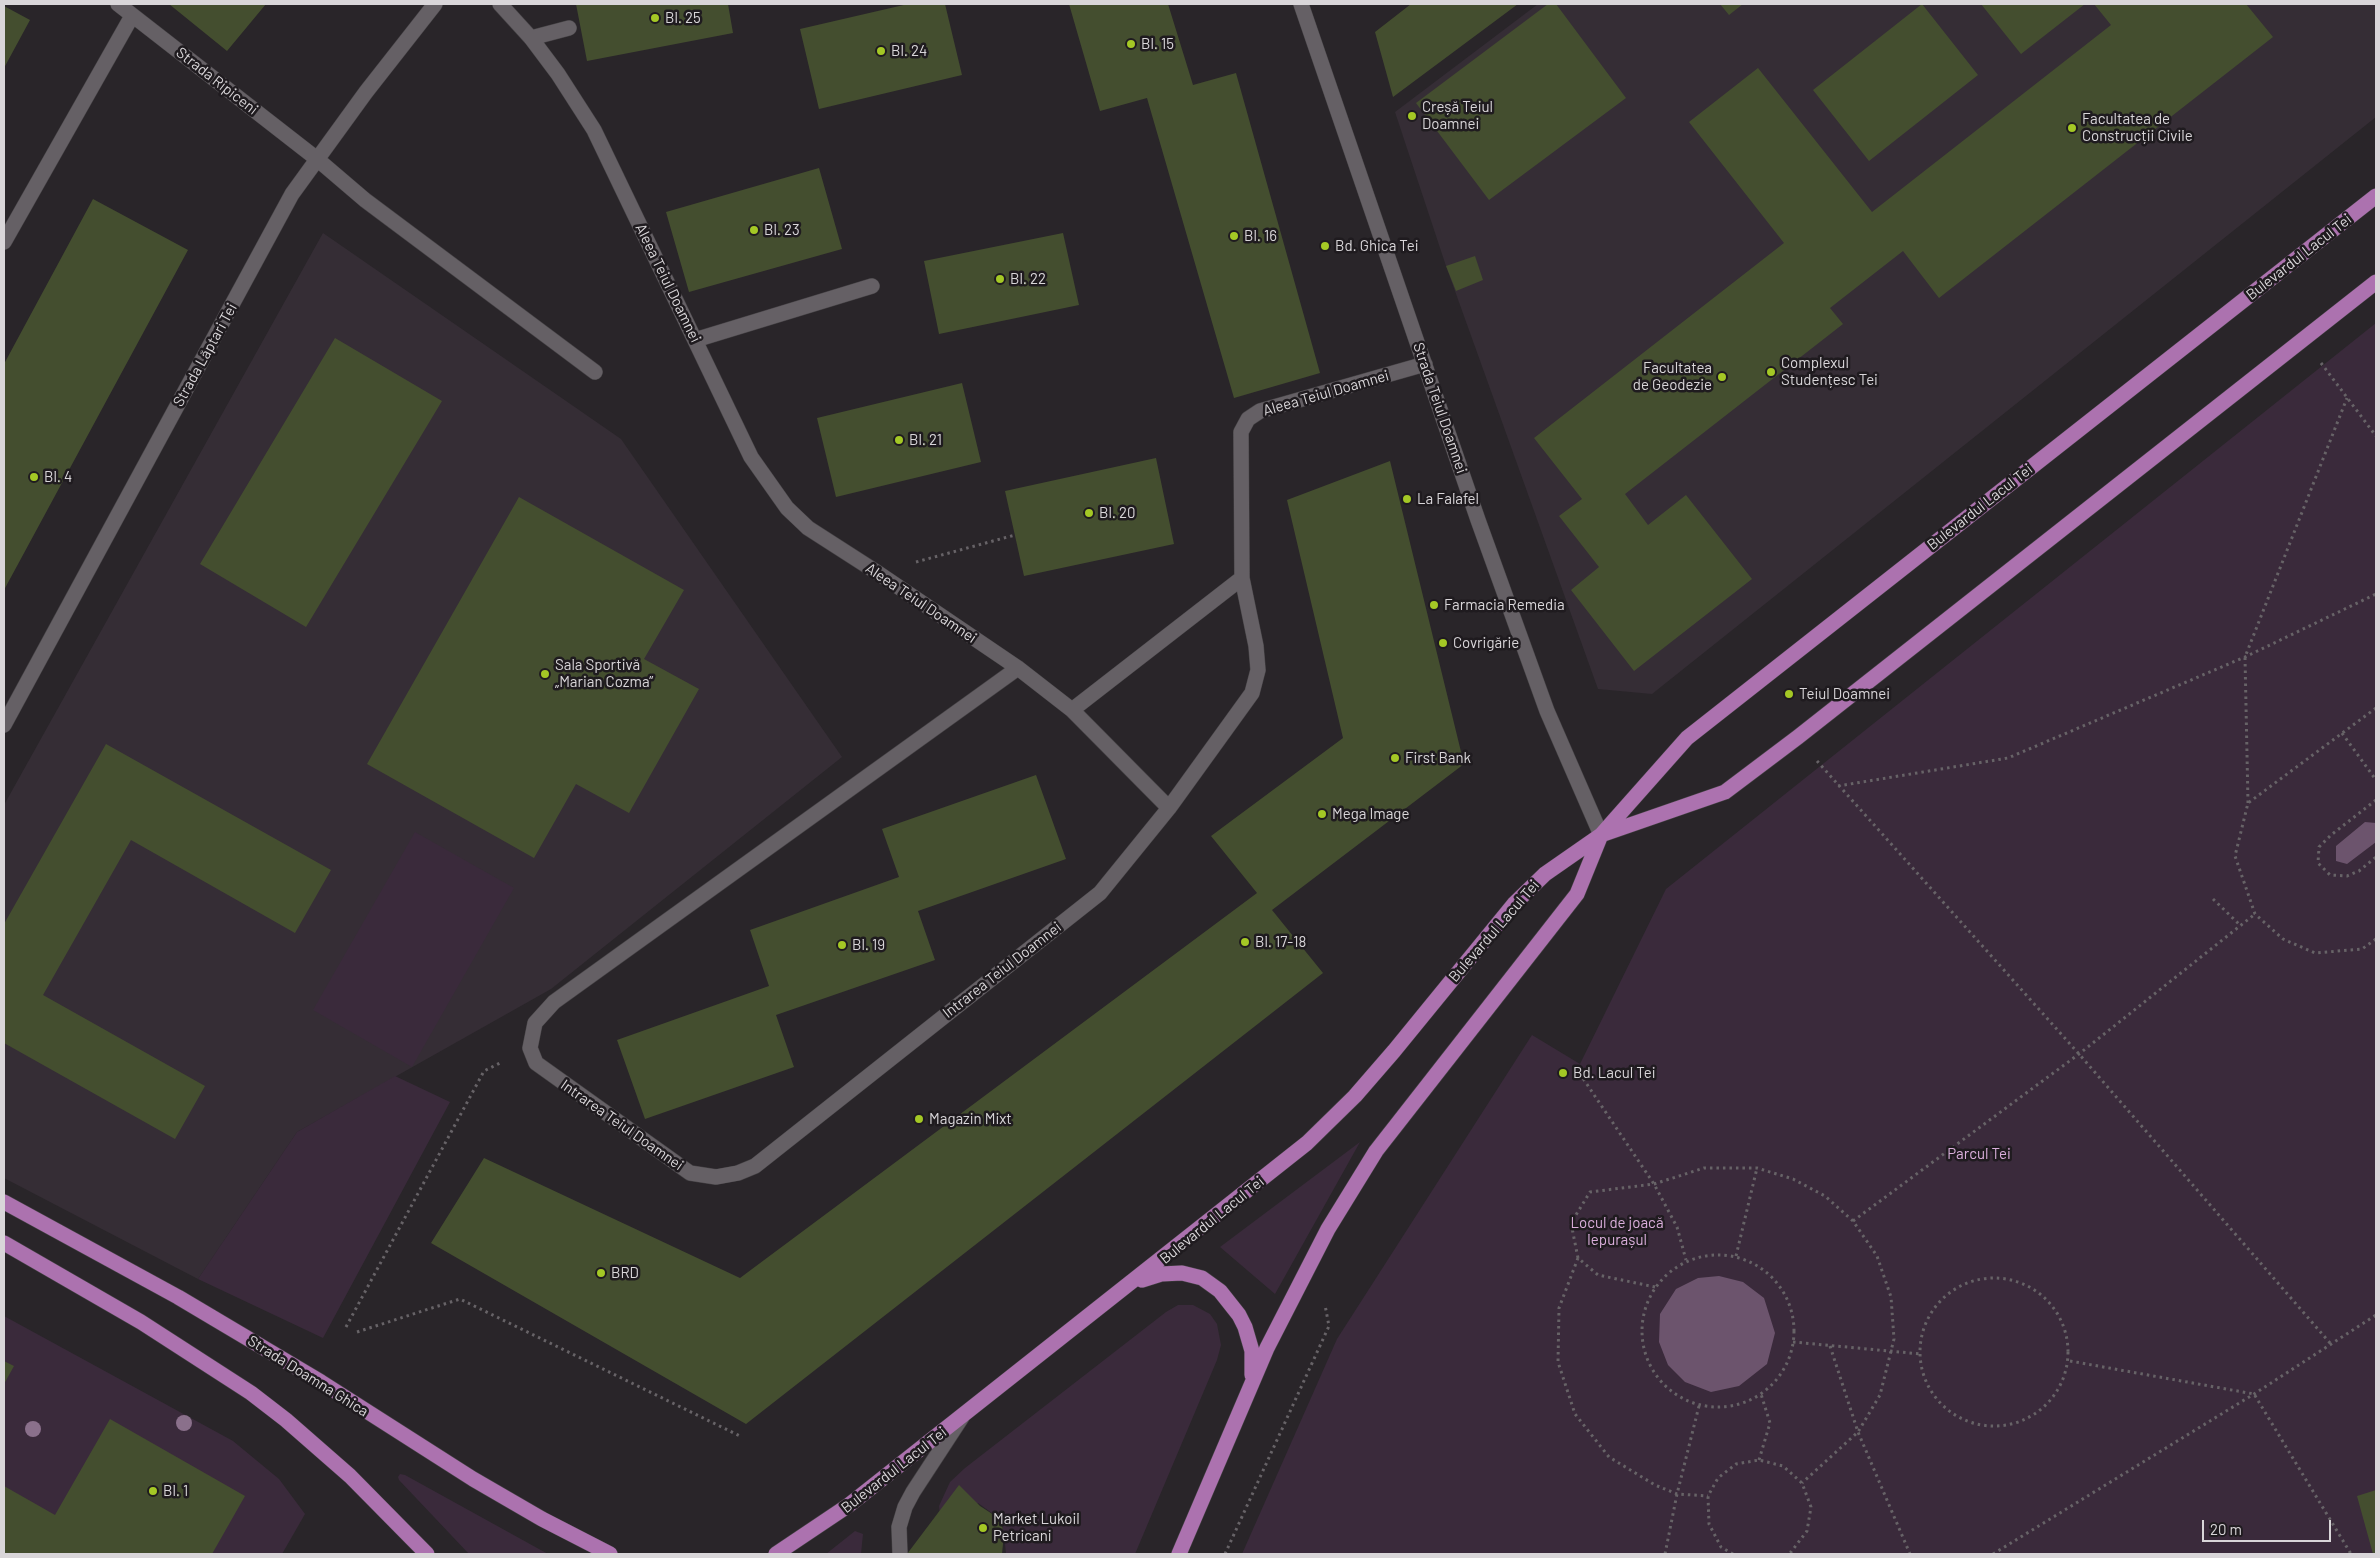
<!DOCTYPE html>
<meta charset="utf-8">
<style>
body{margin:0}
#map{position:relative;width:2380px;height:1558px;overflow:hidden;background:#292529;font-family:Barlow,sans-serif}
canvas{display:block}
.frame{position:absolute;inset:0;border:5px solid #d9d6d9;pointer-events:none}
.scale{position:absolute;left:2202px;top:1520px;width:129px;height:22px;box-sizing:border-box;border:2px solid #d9d6d9;border-top:0;padding-left:6px;font-size:15px;line-height:18px;white-space:nowrap;color:#d9d6d9;-webkit-text-stroke:4px #1f1b1f;paint-order:stroke}
</style>
<div id="map">
<canvas width="2380" height="1558"></canvas>
<div class="frame"></div>
<div class="scale">20 m</div>
</div>
<script>
const g = document.querySelector('canvas').getContext('2d');
g.lineJoin = 'round';
function fill(path, color) {
  g.fillStyle = color;
  g.fill(path, 'evenodd');
}
function poly(rows) {
  const path = new Path2D();
  for (const r of rows) {
    if (r.length === 3) {
      path.moveTo(r[0] + r[2], r[1]);
      path.arc(r[0], r[1], r[2], 0, 2 * Math.PI);
      continue;
    }
    path.moveTo(r[0], r[1]);
    for (let i = 2; i < r.length; i += 2) path.lineTo(r[i], r[i + 1]);
  }
  return path;
}
function stroke(path, color, width, dash) {
  g.strokeStyle = color;
  g.lineWidth = width;
  g.lineCap = dash ? 'butt' : 'round';
  g.setLineDash(dash || []);
  g.stroke(path);
}
function label(font, color, halo, rows, align = 'center') {
  g.font = font + ' Barlow,sans-serif';
  g.lineWidth = 5;
  g.setLineDash([]);
  g.textBaseline = 'middle';
  g.strokeStyle = halo;
  g.fillStyle = color;
  for (const [text, x, y, turn = 0] of rows) {
    g.save();
    g.translate(x, y);
    g.rotate((+turn || 0) * Math.PI / 180);
    g.textAlign = isNaN(turn) ? turn : align;
    if (halo) g.strokeText(text, 0, 0);
    g.fillText(text, 0, 0);
    g.restore();
  }
}
const built = poly([
 [1538,4,2376,4,2376,117,1652,694,1598,689,1446,266,1395,112],
 [323,233,621,439,842,757,551,989,297,1132,198,1279,4,1178,4,805]
]);
const green = poly([
 [2376,323,2376,1554,1242,1554,1337,1339,1532,1035,1580,1064,1666,889],
 [415,832,514,888,412,1067,313,1010],
 [395,1076,450,1102,323,1338,198,1279,297,1132],
 [1360,1142,1275,1294,1220,1247],
 [1178,1305,1193,1305,1210,1314,1217,1324,1221,1345,1217,1360,1135,1554,1006,1554,1004,1534,1000,1519,978,1503,949,1537,940,1515,939,1506,950,1482,965,1468,1166,1312],
 [4,1316,233,1441,279,1479,305,1514,282,1554,4,1554],
 [400,1474,405,1475,548,1554,469,1554,399,1480,398,1477],
 [855,1531,863,1534,861,1554,826,1554]
]);
const water = poly([
 [2365,822,2376,823,2376,842,2347,864,2336,861,2336,846],
 [1719,1276,1743,1282,1764,1298,1775,1333,1767,1364,1739,1386,1711,1392,1685,1382,1668,1365,1659,1342,1660,1314,1676,1289,1698,1278]
]);
const building = poly([
 [169,4,266,4,227,51],
 [576,4,728,4,733,33,587,61],
 [908,4,945,4,962,75,819,109,800,29],
 [1069,4,1168,4,1193,85,1236,73,1320,373,1234,398,1147,98,1100,111],
 [1411,4,1518,4,1393,97,1375,32],
 [1548,4,1556,4,1626,98,1489,200,1416,103],
 [1720,4,1743,4,1729,15],
 [1922,4,1978,75,1869,161,1813,90],
 [1981,4,2085,4,2021,54],
 [2094,4,2246,4,2273,37,1939,298,1903,251,1830,308,1843,324,1625,494,1648,525,1686,495,1752,579,1634,671,1571,590,1599,567,1559,516,1582,499,1534,438,1784,243,1689,122,1758,68,1872,212,2111,25],
 [4,6,30,20,4,68],
 [819,168,842,249,689,292,666,212],
 [93,199,188,250,4,590,4,364],
 [1063,233,1079,305,939,334,924,261],
 [1475,256,1483,280,1456,291,1446,266],
 [335,338,442,401,306,627,200,564],
 [962,383,981,462,836,497,817,418],
 [1156,458,1174,544,1024,576,1005,491],
 [1390,461,1464,764,1272,910,1323,973,746,1424,431,1243,484,1158,740,1278,1257,893,1211,836,1343,738,1287,500],
 [519,497,684,590,644,659,699,689,629,813,576,784,534,858,367,764],
 [106,744,331,870,295,933,131,840,43,995,205,1086,175,1139,4,1043,4,924],
 [1036,775,1066,859,918,911,935,960,776,1015,794,1067,645,1119,617,1040,769,986,750,930,899,877,882,829],
 [4,1361,14,1366,4,1384],
 [110,1419,245,1496,212,1554,4,1554,4,1486,55,1515],
 [959,1485,980,1506,1000,1519,1004,1534,1002,1554,907,1554],
 [2376,1490,2376,1554,2373,1554,2357,1496]
]);
const path = poly([
 [2321,363,2376,436],
 [916,562,1015,535],
 [2376,708,2248,803,2235,856,2255,914,2283,939,2315,953,2362,949,2376,939],
 [2342,733,2376,780],
 [1817,761,2079,1054,2330,1343],
 [1838,786,2008,758,2245,657,2376,594],
 [2376,800,2331,835,2319,847,2318,863,2330,875,2347,876,2359,871,2376,857],
 [2248,803,2245,657,2347,398],
 [2213,899,2241,926],
 [1576,1068,1654,1184,1677,1227,1686,1260],
 [1853,1221,2079,1054,2255,914],
 [1718,1331,76],
 [1736,1256,1757,1168],
 [1578,1258,1559,1308,1558,1362,1575,1414,1609,1457,1655,1485,1677,1494,1708,1496],
 [1994,1352,74],
 [1655,1287,1598,1275,1578,1258,1571,1223,1590,1192,1654,1184,1704,1168,1757,1168,1793,1179,1825,1196,1853,1221,1877,1256,1891,1297,1894,1339,1880,1395,1858,1432,1802,1483],
 [346,1327,484,1071,502,1062],
 [357,1332,460,1299,742,1437],
 [1793,1342,1921,1354],
 [1830,1346,1858,1432,1910,1554],
 [2070,1361,2254,1394,2351,1554],
 [1759,1460,1770,1423,1761,1394],
 [1225,1554,1329,1326,1325,1305],
 [1665,1554,1677,1494,1699,1406],
 [1733,1554,1721,1547,1709,1524,1708,1496,1718,1478,1736,1464,1759,1460,1783,1466,1802,1483,1811,1507,1807,1531,1791,1552,1786,1554],
 [1993,1554,2254,1394,2376,1315]
]);
const minor = poly([
 [118,4,317,159,365,200,595,372],
 [500,4,531,38,558,74,594,130,751,457,787,508,808,528,878,573,1018,668,1072,710,1169,808],
 [1301,4,1478,520,1547,711,1601,835],
 [531,38,569,28],
 [4,242,132,16],
 [695,340,872,286],
 [1018,668,554,1002,535,1023,530,1048,536,1063,690,1173,716,1177,738,1173,755,1166,1100,893,1169,808,1252,693,1258,670,1256,646,1242,578],
 [1072,710,1242,578,1241,432,1248,419,1260,411,1425,364],
 [4,725,292,194,366,92,435,4],
 [900,1554,899,1527,905,1507,913,1492,962,1417]
]);
const major = poly([
 [4,1202,178,1297,321,1382,473,1479,542,1519,610,1554],
 [4,1243,141,1322,251,1393,286,1420,350,1476,427,1554],
 [1142,1280,1161,1274,1182,1273,1202,1278,1220,1291,1239,1315,1245,1327,1252,1351,1252,1375],
 [776,1554,849,1505,1307,1143,1355,1096,1394,1051,1514,904,1545,874,1601,835,1687,738,2376,196],
 [1179,1554,1267,1348,1328,1229,1376,1151,1577,894,1601,835,1725,792,1798,737,2376,282]
]);
const trees = [
 [184,1423],
 [33,1429]
];
const markers = [
 [655,18,5,"#a4c825"],
 [1131,44,5,"#a4c825"],
 [881,51,5,"#a4c825"],
 [1412,116,5,"#a4c825"],
 [2072,128,5,"#a4c825"],
 [754,230,5,"#a4c825"],
 [1234,236,5,"#a4c825"],
 [1325,246,5,"#a4c825"],
 [1000,279,5,"#a4c825"],
 [1771,372,5,"#a4c825"],
 [1722,377,5,"#a4c825"],
 [899,440,5,"#a4c825"],
 [34,477,5,"#a4c825"],
 [1407,499,5,"#a4c825"],
 [1089,513,5,"#a4c825"],
 [1434,605,5,"#a4c825"],
 [1443,643,5,"#a4c825"],
 [545,674,5,"#a4c825"],
 [1789,694,5,"#a4c825"],
 [1395,758,5,"#a4c825"],
 [1322,814,5,"#a4c825"],
 [1245,942,5,"#a4c825"],
 [842,945,5,"#a4c825"],
 [1563,1073,5,"#a4c825"],
 [919,1119,5,"#a4c825"],
 [601,1273,5,"#a4c825"],
 [153,1491,5,"#a4c825"],
 [983,1528,5,"#a4c825"]
];
const poiNames = [
 ["Bl. 25",665,18],
 ["Bl. 15",1141,44],
 ["Bl. 24",891,51],
 ["Creșă Teiul",1422,107],
 ["Doamnei",1422,124],
 ["Facultatea de",2082,119],
 ["Construcții Civile",2082,136],
 ["Bl. 23",764,230],
 ["Bl. 16",1244,236],
 ["Bd. Ghica Tei",1335,246],
 ["Bl. 22",1010,279],
 ["Complexul",1781,363],
 ["Studențesc Tei",1781,380],
 ["Facultatea",1712,368,"right"],
 ["de Geodezie",1712,385,"right"],
 ["Bl. 21",909,440],
 ["Bl. 4",44,477],
 ["La Falafel",1417,499],
 ["Bl. 20",1099,513],
 ["Farmacia Remedia",1444,605],
 ["Covrigărie",1453,643],
 ["Sala Sportivă",555,665],
 ["„Marian Cozma”",555,682],
 ["Teiul Doamnei",1799,694],
 ["First Bank",1405,758],
 ["Mega Image",1332,814],
 ["Bl. 17-18",1255,942],
 ["Bl. 19",852,945],
 ["Bd. Lacul Tei",1573,1073],
 ["Magazin Mixt",929,1119],
 ["BRD",611,1273],
 ["Bl. 1",163,1491],
 ["Market Lukoil",993,1519],
 ["Petricani",993,1536]
];
const streetNames = [
 ["Strada Ripiceni",217,81,38],
 ["Bulevardul Lacul Tei",2299,257,-38],
 ["Aleea Teiul Doamnei",668,283,64],
 ["Strada Lăptari Tei",205,355,-61],
 ["Aleea Teiul Doamnei",1326,393,-16],
 ["Strada Teiul Doamnei",1440,408,71],
 ["Bulevardul Lacul Tei",1980,507,-38],
 ["Aleea Teiul Doamnei",921,603,34],
 ["Bulevardul Lacul Tei",1494,931,-49],
 ["Intrarea Teiul Doamnei",1002,970,-38],
 ["Intrarea Teiul Doamnei",622,1125,35],
 ["Bulevardul Lacul Tei",1212,1220,-39],
 ["Strada Doamna Ghica",308,1376,32],
 ["Bulevardul Lacul Tei",894,1470,-38]
];
const parkNames = [
 ["Parcul Tei",1979,1154],
 ["Locul de joacă",1617,1223],
 ["Iepurașul",1617,1240]
];
fill(built, '#352d35');
fill(green, '#3a2a3b');
fill(water, '#6c546d');
fill(building, '#444e2f');
stroke(minor, '#454245', 16);
stroke(major, '#454245', 16);
stroke(path, '#676367', 3, [2.5, 4]);
stroke(minor, '#656065', 15);
stroke(major, '#ac72af', 15);
g.fillStyle = '#8a708b';
for (const [x, y] of trees) {
  g.beginPath();
  g.arc(x, y, 8, 0, 2 * Math.PI);
  g.fill();
}
for (const [x, y, r, color] of markers) {
  const dot = new Path2D();
  dot.arc(x, y, r, 0, 2 * Math.PI);
  g.fillStyle = color;
  g.fill(dot);
  stroke(dot, '#1f1b1f', 2);
}
label('15px', '#d9d6d9', '#1f1b1f', poiNames, 'left');
label('15px', '#d9d6d9', '#1f1b1f', streetNames);
label('15px', '#daaedb', '#1f1b1f', parkNames);
</script>
